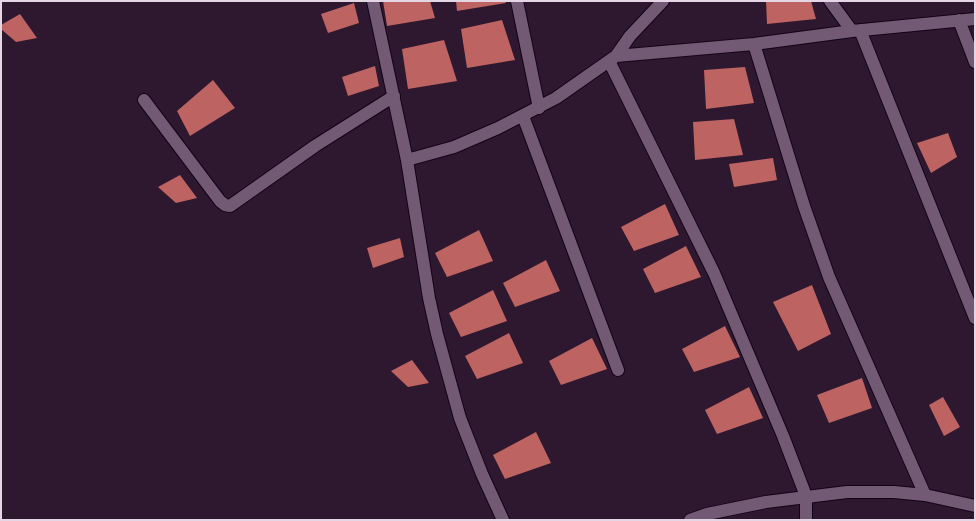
<!DOCTYPE html>
<style>
body{margin:0}
#map{position:relative;width:976px;height:521px;overflow:hidden;background:#2d182f;font-family:"PT Sans Narrow",sans-serif}
canvas{display:block}
.frame{position:absolute;inset:0;border:2px solid #e4d6e5;pointer-events:none}
</style>
<div id="map">
<canvas width="976" height="521"></canvas>
<div class="frame"></div>
</div>
<script>
const g = document.querySelector('canvas').getContext('2d');
g.lineJoin = 'round';
function fill(path, color) {
  g.fillStyle = color;
  g.fill(path, 'evenodd');
}
function poly(rows) {
  const path = new Path2D();
  for (const r of rows) {
    path.moveTo(r[0], r[1]);
    for (let i = 2; i < r.length; i += 2) path.lineTo(r[i], r[i + 1]);
  }
  return path;
}
function stroke(path, color, width, dash) {
  g.strokeStyle = color;
  g.lineWidth = width;
  g.lineCap = dash ? 'butt' : 'round';
  g.setLineDash(dash || []);
  g.stroke(path);
}
const building = poly([
 [383,1,430,1,435,18,387,26],
 [456,1,505,1,506,3,457,11],
 [766,1,811,1,816,19,767,24],
 [354,3,359,23,328,33,321,14],
 [20,14,37,38,16,42,1,29,1,25],
 [502,20,515,60,467,68,461,29],
 [444,40,457,81,408,89,402,49],
 [375,66,379,86,348,96,342,77],
 [745,67,754,103,706,109,704,70],
 [213,80,235,108,190,136,177,111],
 [734,119,743,155,695,160,693,122],
 [948,133,957,157,931,173,917,143],
 [773,158,777,180,734,187,729,164],
 [180,175,197,198,176,203,158,187],
 [665,204,679,235,634,251,621,227],
 [479,230,493,261,447,277,435,253],
 [400,238,404,257,373,268,367,248],
 [686,246,701,277,655,293,643,269],
 [546,260,560,291,515,307,503,283],
 [812,285,831,334,798,351,773,302],
 [493,290,507,321,461,337,449,313],
 [725,326,740,357,694,372,682,349],
 [509,333,523,363,477,379,465,356],
 [592,338,607,369,561,385,549,361],
 [412,360,429,383,408,387,391,371],
 [862,378,872,408,829,423,817,395],
 [749,387,763,418,717,434,705,410],
 [943,397,960,427,944,436,929,405],
 [536,432,551,463,505,479,493,455]
]);
const minor = poly([
 [373,1,407,160,429,298,437,334,460,418,482,474,503,520],
 [517,1,539,108],
 [830,1,852,31],
 [959,20,975,62],
 [860,30,975,318],
 [754,44,804,206,829,277,925,495],
 [616,56,630,36,663,1],
 [609,61,714,273,783,436,806,496,806,520],
 [144,100,220,201,225,205,230,206,315,146,394,96],
 [523,116,618,370],
 [407,160,454,147,498,128,556,98,616,56,754,44,852,31,975,19],
 [690,520,707,514,766,502,847,492,894,492,925,495,975,506]
]);
fill(building, '#bd6361');
stroke(minor, '#140316', 14);
stroke(minor, '#725a74', 12);
</script>
